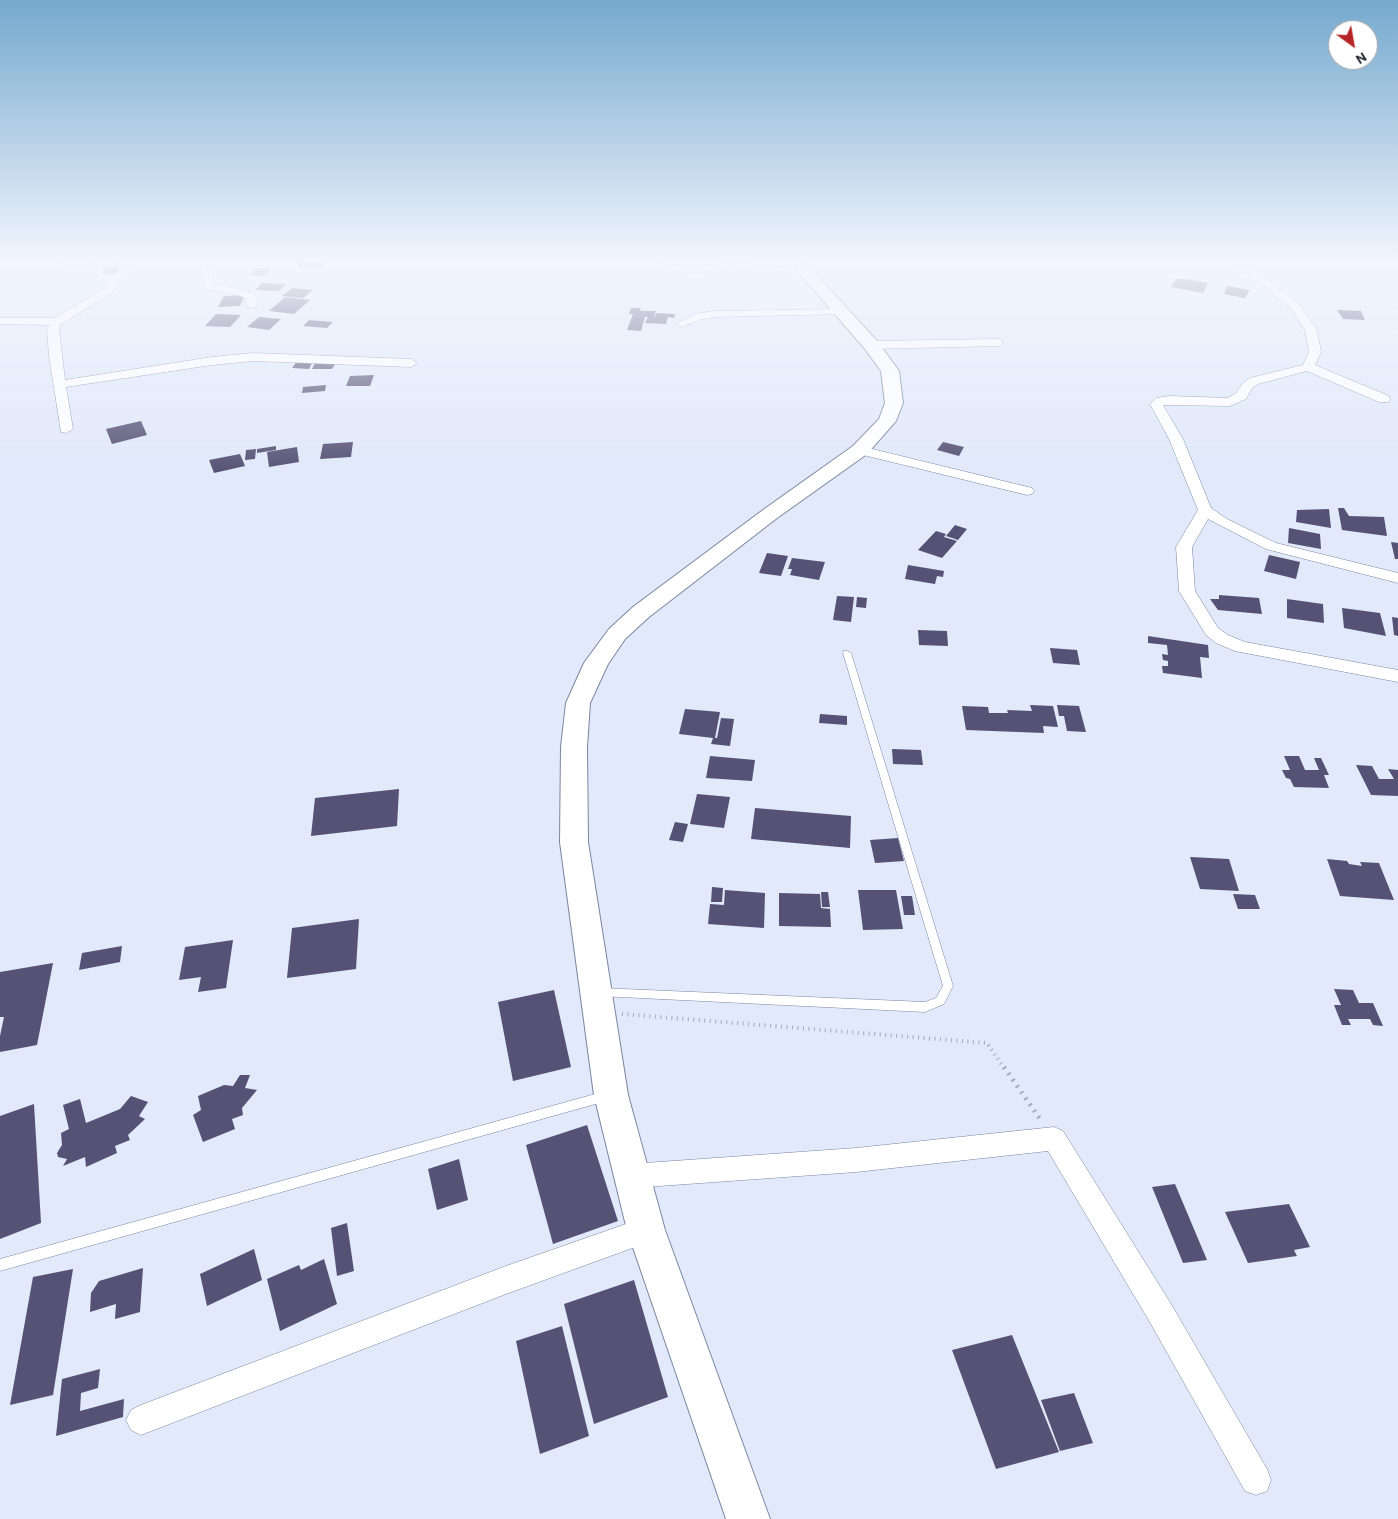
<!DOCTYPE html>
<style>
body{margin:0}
#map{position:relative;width:1398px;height:1519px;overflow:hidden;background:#e1e9fa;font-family:Overpass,sans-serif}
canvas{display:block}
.north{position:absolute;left:1328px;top:20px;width:50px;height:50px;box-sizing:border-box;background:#fff;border:1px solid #a3a5a9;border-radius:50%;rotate:148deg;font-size:14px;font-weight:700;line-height:20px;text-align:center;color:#181d27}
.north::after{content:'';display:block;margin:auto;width:18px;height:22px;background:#b52426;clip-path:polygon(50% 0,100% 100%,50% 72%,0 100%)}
</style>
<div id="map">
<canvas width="1398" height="1519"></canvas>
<div class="north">N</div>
</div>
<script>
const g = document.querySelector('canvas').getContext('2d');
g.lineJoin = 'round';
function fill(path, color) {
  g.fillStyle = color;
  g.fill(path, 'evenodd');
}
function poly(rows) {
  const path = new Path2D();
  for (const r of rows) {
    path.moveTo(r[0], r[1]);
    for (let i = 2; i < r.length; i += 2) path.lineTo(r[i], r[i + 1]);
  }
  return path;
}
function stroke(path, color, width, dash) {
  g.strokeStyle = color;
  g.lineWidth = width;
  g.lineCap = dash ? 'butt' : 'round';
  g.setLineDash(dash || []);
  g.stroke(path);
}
const building = poly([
 [302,261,327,261,322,267,297,267],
 [118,266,116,273,102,274,104,267],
 [256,268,271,268,265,276,250,275],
 [1176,279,1187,279,1208,283,1203,293,1171,287],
 [262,283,286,284,279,291,255,290],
 [1227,286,1250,290,1245,298,1224,294],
 [292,288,313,290,303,298,282,296],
 [245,295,240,306,218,307,224,296],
 [285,297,310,300,294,314,269,311],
 [631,308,641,308,640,311,656,311,654,318,657,313,675,314,674,318,668,317,666,324,645,323,648,317,645,317,641,331,627,330,633,314,629,314],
 [1337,310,1361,311,1365,320,1343,319],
 [216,314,241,315,230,327,205,326],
 [259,317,281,319,269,330,247,327],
 [309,320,333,322,327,328,303,326],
 [297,361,313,361,309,369,292,368],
 [316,361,337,361,332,369,312,369],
 [374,375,370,386,346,386,350,376],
 [326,385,325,391,302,393,303,387],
 [141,421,147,435,112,444,106,429],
 [353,442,351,457,320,459,323,444],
 [943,442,964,447,959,456,937,450],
 [276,446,276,450,257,453,257,449],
 [297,447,299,462,269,467,267,452],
 [256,449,255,459,245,460,246,450],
 [240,454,245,466,214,473,209,460],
 [1338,508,1344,508,1349,516,1384,517,1387,536,1342,530],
 [1329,509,1331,528,1296,522,1297,510],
 [955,525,967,529,958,540,946,536],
 [1289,528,1320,534,1321,549,1288,543],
 [936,531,946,534,944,537,957,541,942,558,918,550],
 [1391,542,1398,543,1398,559,1395,559],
 [767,553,788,556,781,576,759,573],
 [1269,555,1300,562,1296,579,1264,571],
 [792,558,825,562,819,580,790,575,792,569,788,569],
 [908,565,944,571,943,577,937,576,935,584,905,579],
 [1219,595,1259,598,1262,614,1218,610,1210,599,1219,599],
 [837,596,854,597,851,622,833,620],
 [857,597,867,598,866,608,856,607],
 [1287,599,1323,604,1324,623,1287,618],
 [1342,608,1380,613,1386,636,1344,628],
 [1392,617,1398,618,1398,636,1394,635],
 [918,630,947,631,948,646,919,645],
 [1148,636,1208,645,1209,658,1200,657,1202,678,1163,673,1162,666,1168,666,1168,661,1163,660,1162,654,1168,655,1167,645,1148,643],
 [1050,648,1077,650,1080,665,1053,663],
 [1030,705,1053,706,1058,727,1043,726,1044,733,966,730,962,706,988,707,989,713,1008,713,1007,710,1032,711],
 [1057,705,1079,706,1086,732,1067,731,1064,716,1059,716],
 [685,709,720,712,715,738,717,738,721,718,734,719,730,746,711,744,713,738,679,734],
 [820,714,847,716,847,725,819,723],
 [892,749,921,750,923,765,893,764],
 [710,756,755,760,752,781,706,778],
 [1284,756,1299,756,1305,770,1319,770,1314,758,1321,758,1329,775,1324,775,1329,788,1294,787,1290,779,1286,778,1282,770,1290,770],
 [1356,765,1372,766,1379,779,1394,779,1388,769,1398,770,1398,796,1371,795],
 [399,789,397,826,311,836,315,798],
 [697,794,730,797,724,828,690,824],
 [755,808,851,816,850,848,751,839],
 [675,822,688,824,683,842,669,840],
 [898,838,904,861,875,863,870,840],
 [1190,857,1229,859,1239,891,1200,889],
 [1327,859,1347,861,1349,864,1362,866,1360,862,1379,863,1394,900,1340,896],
 [712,887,723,888,722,902,711,902],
 [725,890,765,893,764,928,708,924,710,904,724,905],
 [858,890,896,890,903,929,863,930],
 [821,892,828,892,830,907,822,907],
 [779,893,820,894,821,908,830,909,831,927,779,926],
 [1233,894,1255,895,1260,909,1238,909],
 [901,896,912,896,915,915,904,915],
 [359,919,356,969,287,978,292,928],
 [233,940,226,988,198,992,201,977,179,980,185,947],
 [122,946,120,962,79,970,82,953],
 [53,963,37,1045,0,1052,0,1036,4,1017,0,1017,0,972],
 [1334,989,1353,990,1359,1003,1373,1003,1383,1026,1373,1025,1370,1019,1348,1019,1351,1025,1342,1025,1334,1005,1341,1005],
 [554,990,571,1067,513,1081,498,1002],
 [240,1075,250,1075,245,1088,257,1090,242,1108,243,1115,232,1119,235,1129,203,1142,193,1115,201,1110,198,1096,224,1085,233,1086],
 [131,1096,148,1102,139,1116,145,1119,128,1135,130,1140,115,1146,117,1153,86,1167,85,1157,63,1166,67,1159,58,1157,57,1153,62,1145,61,1133,69,1129,63,1105,80,1099,86,1123,120,1109],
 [34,1104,41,1223,0,1239,0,1116],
 [587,1125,618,1221,553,1244,526,1145],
 [459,1159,468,1200,437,1210,428,1169],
 [1175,1184,1207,1260,1183,1263,1152,1187],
 [1289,1204,1310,1247,1294,1250,1297,1256,1248,1263,1225,1212],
 [347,1223,354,1271,337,1276,331,1228],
 [254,1249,262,1280,207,1306,200,1274],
 [324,1259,337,1304,280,1331,267,1279,299,1265,301,1270],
 [143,1268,140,1312,115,1319,116,1304,90,1312,91,1293,99,1281],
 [73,1269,53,1395,10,1405,33,1277],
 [634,1280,668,1397,594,1424,564,1304],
 [562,1326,589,1436,540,1454,516,1341],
 [1012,1335,1059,1452,996,1469,952,1350],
 [100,1369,98,1388,81,1393,80,1411,124,1399,123,1417,56,1436,62,1379],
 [1074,1393,1093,1443,1060,1451,1041,1400]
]);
const pathFar1 = poly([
 [622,1014,987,1043,1004,1068]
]);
const path = poly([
 [1004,1067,1040,1119]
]);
const lane = poly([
 [844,651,847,651,851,653,953,986,944,1004,925,1012,600,996,596,995,595,992,596,989,600,988,925,1002,936,998,943,986,843,653,844,651],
 [606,1091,610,1092,612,1096,610,1100,606,1101,0,1271,0,1259,606,1091]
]);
const street = poly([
 [60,261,89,261,97,266,92,269,80,265,65,264,60,261],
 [120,261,130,261,128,271,112,293,61,324,59,330,65,380,212,357,253,353,411,359,417,363,411,367,253,361,212,365,66,387,73,429,66,433,61,432,49,356,47,330,49,325,0,324,0,318,54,318,104,289,118,271,120,261],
 [203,261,213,261,210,267,214,284,241,289,254,294,258,300,255,307,247,307,245,298,238,295,205,289,200,267,203,261],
 [761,261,801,262,796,265,696,272,659,270,654,267,659,264,696,266,761,261],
 [1232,261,1244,261,1298,303,1317,330,1321,352,1315,365,1389,396,1390,399,1389,402,1379,402,1307,371,1258,384,1252,388,1246,399,1230,406,1163,405,1183,439,1211,508,1227,519,1276,543,1398,573,1398,583,1266,549,1208,519,1192,547,1195,591,1218,628,1228,635,1245,642,1398,670,1398,682,1235,651,1216,643,1206,635,1179,591,1176,547,1198,510,1169,439,1150,404,1156,398,1170,396,1228,398,1236,393,1243,383,1250,378,1303,365,1309,352,1305,330,1290,307,1232,261],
 [842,309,846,310,848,312,846,314,715,317,702,319,682,327,676,324,695,314,715,311,842,309],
 [997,339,1001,340,1003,343,1001,346,871,349,865,345,871,341,997,339],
 [860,446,1032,488,1034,491,1032,494,1027,495,855,453,853,450,860,446],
 [1054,1127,1063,1131,1171,1304,1267,1469,1271,1480,1267,1491,1256,1495,1245,1491,1151,1324,1048,1151,856,1172,631,1188,622,1185,618,1176,622,1167,631,1164,856,1148,1054,1127],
 [646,1217,655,1221,659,1230,655,1239,646,1243,506,1294,141,1435,131,1430,126,1420,131,1410,141,1405,506,1266,646,1217]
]);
const secondary = poly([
 [789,261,804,261,877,341,899,371,903,403,896,421,867,454,777,518,649,617,625,639,608,664,590,703,587,747,588,842,628,1095,665,1230,770,1519,726,1519,627,1230,594,1095,560,842,561,747,566,703,584,663,609,629,633,607,763,510,853,446,879,419,885,403,881,371,865,349,789,261]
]);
fill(building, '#565275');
stroke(lane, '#7a86a0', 1);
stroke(street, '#7a86a0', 1);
stroke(secondary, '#7a86a0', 2);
stroke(pathFar1, '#a3aab9', 4, [1, 4.5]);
stroke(path, '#a3aab9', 4.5, [2, 5.5]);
fill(lane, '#fff');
fill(street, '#fff');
fill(secondary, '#fff');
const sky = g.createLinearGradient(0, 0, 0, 474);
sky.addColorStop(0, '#75a9ce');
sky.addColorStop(0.55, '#f2f5fd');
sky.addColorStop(1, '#f2f5fd00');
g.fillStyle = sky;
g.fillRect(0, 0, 1398, 474);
</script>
